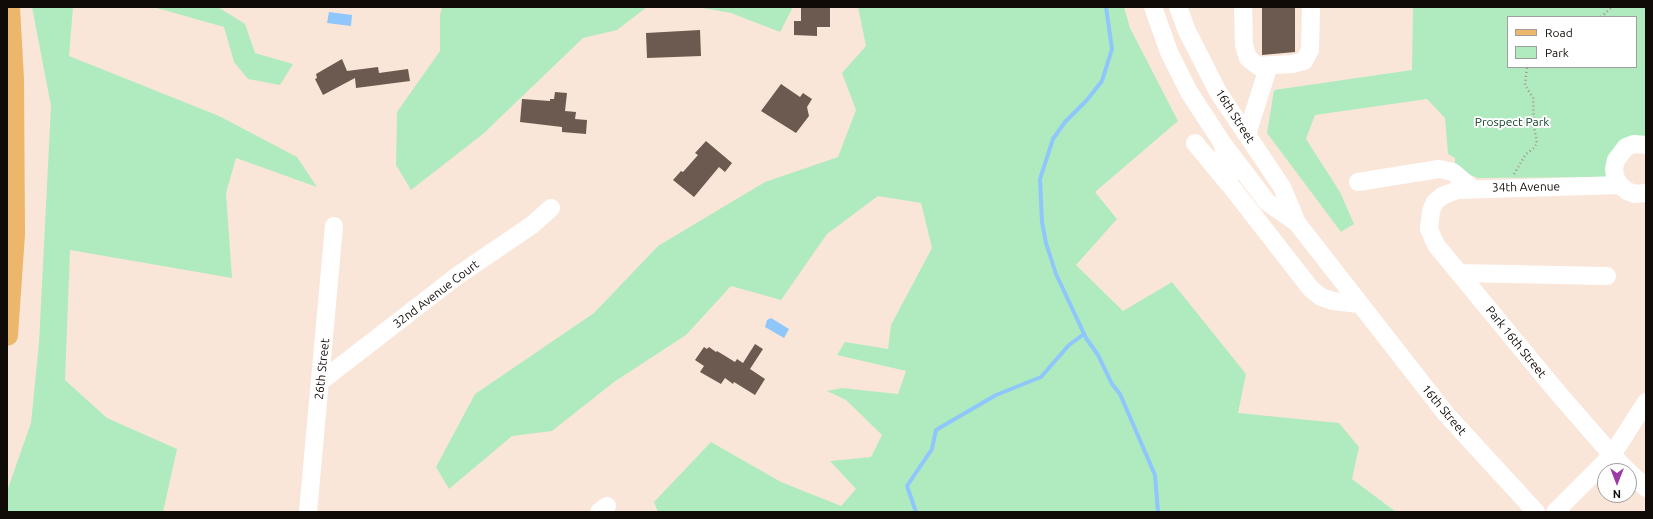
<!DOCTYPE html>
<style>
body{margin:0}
#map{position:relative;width:1653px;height:519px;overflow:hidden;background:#fae6d8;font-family:Ubuntu,sans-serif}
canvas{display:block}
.frame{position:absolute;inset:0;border:8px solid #110b07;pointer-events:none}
.legend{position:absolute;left:1507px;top:16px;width:130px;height:52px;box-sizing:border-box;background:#fff;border:1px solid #a09d9c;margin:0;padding:5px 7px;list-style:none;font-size:12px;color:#110b07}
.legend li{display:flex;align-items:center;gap:8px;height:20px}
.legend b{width:20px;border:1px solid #a09d9c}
.north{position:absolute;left:1597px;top:463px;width:40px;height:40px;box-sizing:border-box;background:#fff;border:1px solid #a09d9c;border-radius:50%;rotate:180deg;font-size:11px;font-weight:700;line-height:16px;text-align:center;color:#110b07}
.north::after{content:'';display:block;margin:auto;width:14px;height:18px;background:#9a3ca5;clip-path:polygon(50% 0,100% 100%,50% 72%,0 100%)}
</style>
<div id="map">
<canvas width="1653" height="519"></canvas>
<div class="frame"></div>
<ul class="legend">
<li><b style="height:5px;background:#ecb76b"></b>Road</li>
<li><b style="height:11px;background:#b0ebbf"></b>Park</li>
</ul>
<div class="north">N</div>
</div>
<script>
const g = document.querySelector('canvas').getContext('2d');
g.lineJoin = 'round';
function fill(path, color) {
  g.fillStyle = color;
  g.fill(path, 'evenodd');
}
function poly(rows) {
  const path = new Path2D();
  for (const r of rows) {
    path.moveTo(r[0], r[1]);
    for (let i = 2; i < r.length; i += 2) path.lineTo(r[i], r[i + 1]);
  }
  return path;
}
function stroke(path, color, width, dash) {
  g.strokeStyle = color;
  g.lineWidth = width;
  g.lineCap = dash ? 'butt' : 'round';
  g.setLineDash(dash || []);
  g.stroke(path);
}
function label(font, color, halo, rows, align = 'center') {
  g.font = font + ' Ubuntu,sans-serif';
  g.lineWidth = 4;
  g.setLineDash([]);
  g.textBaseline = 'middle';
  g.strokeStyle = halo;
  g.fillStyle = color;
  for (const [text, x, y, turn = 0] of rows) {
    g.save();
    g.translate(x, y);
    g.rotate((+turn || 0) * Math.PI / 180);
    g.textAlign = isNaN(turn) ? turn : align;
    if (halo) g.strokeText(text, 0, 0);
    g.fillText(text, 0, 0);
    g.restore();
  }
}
const green = poly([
 [32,7,73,7,69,56,219,116,297,157,317,187,236,158,226,193,232,278,70,250,65,380,107,418,177,449,163,512,7,512,7,491,31,423,39,343,51,106],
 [153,7,218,7,245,24,255,53,293,64,280,85,248,79,234,62,224,27],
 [442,7,647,7,617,30,583,38,483,134,411,190,396,165,397,112,440,51,440,15],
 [697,7,793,7,780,32,731,13],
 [858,7,1124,7,1130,28,1178,121,1095,192,1117,219,1076,265,1123,311,1172,282,1246,374,1238,413,1339,423,1359,447,1352,479,1396,512,658,512,654,502,711,442,781,482,841,506,856,489,830,461,871,457,882,435,846,400,827,391,842,388,898,394,906,371,837,355,845,342,888,349,891,325,932,248,921,203,878,196,827,234,781,300,731,286,686,335,614,382,552,431,512,436,449,489,436,467,475,394,594,313,658,246,765,182,838,157,856,110,842,73,866,46],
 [1413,7,1646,7,1646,139,1606,177,1478,178,1455,169,1455,158,1448,154,1445,118,1427,99,1315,115,1306,139,1340,192,1354,224,1341,232,1267,133,1274,90,1412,70],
 [1508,17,1636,17,1636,67,1508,67]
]);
const water = poly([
 [329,12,352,15,351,26,327,23],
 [771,318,789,329,784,338,765,327,767,320]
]);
const stream = poly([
 [1106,7,1112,49,1102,81,1087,100,1065,122,1053,139,1040,179,1042,222,1046,243,1056,274,1086,338,1098,355,1112,384,1120,394,1155,475,1158,512],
 [916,512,907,486,932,449,936,430,996,395,1041,377,1069,345,1084,334]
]);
const building = poly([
 [801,7,830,7,830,27,817,27,817,36,794,35,794,21,801,21],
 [1262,7,1295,7,1295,52,1262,55],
 [700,30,701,56,647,58,646,33],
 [342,59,347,71,378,67,379,73,408,69,410,81,356,88,355,78,323,95,315,79,317,78,316,74],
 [781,84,800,97,803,93,812,99,807,107,809,116,796,133,761,111],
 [555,92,567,93,565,111,576,112,575,119,587,120,586,134,562,132,562,127,520,122,522,99,550,101,550,99,554,99],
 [706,141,732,163,725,172,719,167,694,197,673,180,681,171,683,172,698,155,695,153],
 [755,344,763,349,750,369,765,379,755,395,734,382,733,384,725,378,721,384,700,372,704,366,695,360,704,347,707,349,709,347,716,352,717,351,735,362,737,359,743,363]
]);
const path = poly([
 [1601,17,1612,7],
 [1514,174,1526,154,1534,148,1537,143,1534,127,1533,98,1525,85,1527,67]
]);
const minor = poly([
 [1153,7,1169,52,1189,92,1223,144,1267,202,1297,223],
 [1178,7,1187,31,1218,92,1282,187,1297,223,1446,414,1536,512],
 [1243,7,1244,45,1248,58,1258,66,1292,64,1304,61,1310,50,1311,7],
 [1247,134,1269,65],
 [1195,143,1228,183],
 [1223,145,1226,171,1230,185,1311,289,1321,297,1333,301,1359,304],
 [1646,145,1634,144,1626,147,1616,160,1614,169,1615,177,1620,185,1627,191,1635,194,1646,193],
 [1358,182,1439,169,1453,172,1473,189],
 [1620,185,1457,190,1442,196,1435,202,1431,211,1429,229,1436,245,1558,393,1612,455,1628,471],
 [1459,273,1607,276],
 [320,382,457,276,532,225,551,208],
 [1629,472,1646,488],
 [308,512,334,226],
 [599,512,607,506],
 [1555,512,1612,455,1646,402]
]);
const major = poly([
 [7,335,14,234,13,79,9,7]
]);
const streetNames = [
 ["16th Street",1235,116,57],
 ["34th Avenue",1526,187,-1],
 ["32nd Avenue Court",436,294,-37],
 ["Park 16th Street",1516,342,51],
 ["26th Street",322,369,-84],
 ["16th Street",1444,410,50]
];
const parkNames = [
 ["Prospect Park",1512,122]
];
fill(green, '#b0ebbf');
fill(water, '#8fc6fb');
stroke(stream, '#8fc6fb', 4);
fill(building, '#6c594f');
stroke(path, '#a3948a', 2.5, [1, 3]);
stroke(minor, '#fff', 18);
stroke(major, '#ecb76b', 22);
label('12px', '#110b07', '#fff', streetNames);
label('12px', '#0f4122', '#fff', parkNames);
</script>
